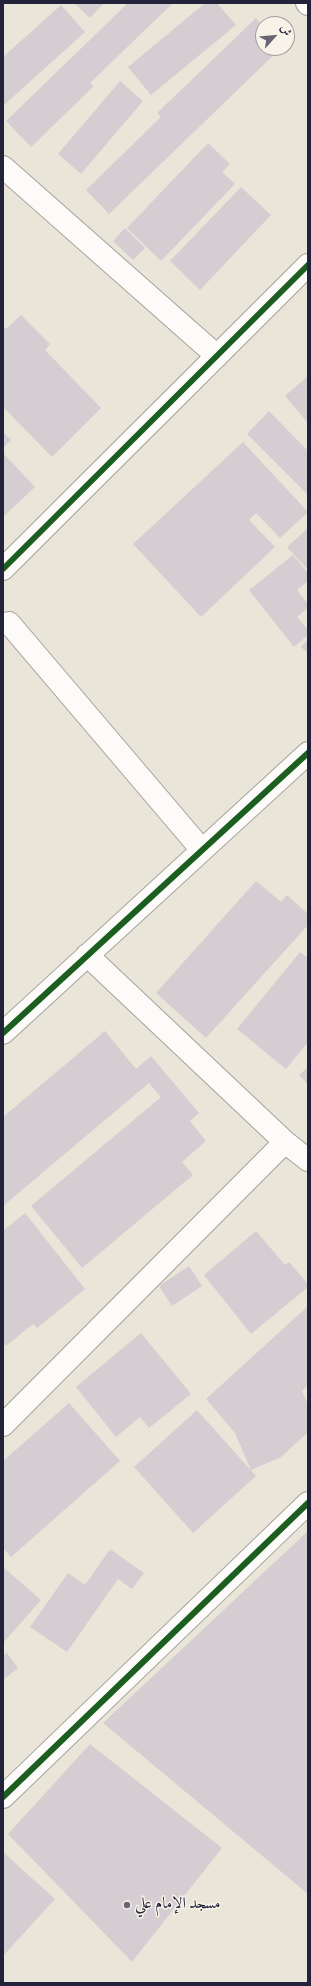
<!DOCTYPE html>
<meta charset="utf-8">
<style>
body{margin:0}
#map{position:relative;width:311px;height:1986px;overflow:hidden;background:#e9e5d8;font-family:Vollkorn,Amiri,serif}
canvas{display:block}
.frame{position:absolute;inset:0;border:4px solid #22223b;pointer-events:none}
.north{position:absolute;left:255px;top:16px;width:40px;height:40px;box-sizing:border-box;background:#f7f3e8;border:1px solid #a29fa3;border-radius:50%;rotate:63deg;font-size:11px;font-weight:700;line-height:16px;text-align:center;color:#22223b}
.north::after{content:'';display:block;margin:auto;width:14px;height:18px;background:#686672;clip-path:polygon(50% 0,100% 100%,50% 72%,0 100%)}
</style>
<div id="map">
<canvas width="311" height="1986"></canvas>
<div class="frame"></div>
<div class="north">ش</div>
</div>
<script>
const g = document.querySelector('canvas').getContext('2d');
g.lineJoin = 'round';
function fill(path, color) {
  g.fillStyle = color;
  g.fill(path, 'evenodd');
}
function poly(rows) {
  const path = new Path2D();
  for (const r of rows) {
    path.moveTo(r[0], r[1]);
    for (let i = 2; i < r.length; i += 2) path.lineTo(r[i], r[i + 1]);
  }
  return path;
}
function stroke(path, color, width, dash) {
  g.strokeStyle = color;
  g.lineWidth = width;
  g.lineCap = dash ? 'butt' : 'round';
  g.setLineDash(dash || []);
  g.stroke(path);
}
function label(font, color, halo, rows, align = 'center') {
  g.font = font + ' Vollkorn,Amiri,serif';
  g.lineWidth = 3;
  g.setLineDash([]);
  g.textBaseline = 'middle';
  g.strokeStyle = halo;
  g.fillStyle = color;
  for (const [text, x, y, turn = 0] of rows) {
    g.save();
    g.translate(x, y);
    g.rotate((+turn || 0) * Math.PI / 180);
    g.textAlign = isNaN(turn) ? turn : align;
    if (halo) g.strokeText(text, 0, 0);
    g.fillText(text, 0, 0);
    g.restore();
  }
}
const building = poly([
 [74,3,104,3,90,18],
 [128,3,173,3,90,83,94,86,31,147,6,121],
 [205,3,217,3,236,25,151,95,128,67],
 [61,5,85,32,3,106,3,57],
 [256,18,263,26,263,48,281,48,109,214,86,190,161,117,157,113],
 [120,81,143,101,81,174,58,154],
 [208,143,230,164,222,172,235,184,161,261,127,228],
 [241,187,271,215,200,290,170,261],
 [125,228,145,248,133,260,113,241],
 [21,315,50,344,45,350,101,408,52,457,3,407,3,326,6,329],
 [308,376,308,423,285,396],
 [269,411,308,451,308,495,247,434],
 [3,432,11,440,3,448],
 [243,442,308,512,280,538,256,513,249,520,275,547,201,617,133,544],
 [3,453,35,487,3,517],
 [308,528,308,570,287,547],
 [293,555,308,573,308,581,297,590,308,604,308,608,297,617,308,630,308,635,294,647,249,590],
 [308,639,308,653,301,647],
 [256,881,281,902,287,895,308,914,308,925,206,1038,156,993],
 [300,952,308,958,308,1042,286,1069,237,1029],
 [105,1031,136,1069,151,1056,199,1113,190,1121,206,1141,182,1162,193,1175,82,1268,31,1206,161,1097,149,1083,3,1206,3,1117],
 [308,1067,308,1084,299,1075],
 [25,1213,85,1289,37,1328,33,1324,6,1346,3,1342,3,1231],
 [256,1231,285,1265,289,1262,308,1284,308,1287,251,1334,204,1275],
 [189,1266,202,1286,172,1306,159,1286],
 [308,1306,308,1385,302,1391,308,1405,308,1432,281,1457,251,1470,235,1433,206,1399],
 [141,1333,191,1394,149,1428,140,1417,116,1437,76,1387],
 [69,1403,120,1461,11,1557,3,1548,3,1461],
 [197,1410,256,1476,193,1533,134,1467],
 [308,1531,308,1894,103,1723],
 [110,1549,144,1573,132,1589,118,1579,67,1652,30,1627,68,1573,85,1585],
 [3,1567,41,1600,3,1643],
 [7,1653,18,1668,3,1680,3,1656],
 [90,1744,222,1848,132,1962,8,1834],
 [4,1853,55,1899,3,1956,3,1854]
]);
const minor = poly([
 [307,3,308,4],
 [3,167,217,356],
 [3,569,308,265],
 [3,624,9,623,202,850],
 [87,955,285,1142,308,1160],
 [3,1033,308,753],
 [3,1425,285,1142],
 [3,1797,308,1503]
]);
const cycleway = poly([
 [3,569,308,265],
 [3,1033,308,753],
 [3,1797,308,1503]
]);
const markers = [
 [127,1905,4,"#686672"]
];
const poiNames = [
 ["مسجد الإمام علي",135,1905]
];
fill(building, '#d4ced2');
stroke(minor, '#a4a29d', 24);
stroke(minor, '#fcfbf9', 22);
stroke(cycleway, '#1b5e20', 6);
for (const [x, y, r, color] of markers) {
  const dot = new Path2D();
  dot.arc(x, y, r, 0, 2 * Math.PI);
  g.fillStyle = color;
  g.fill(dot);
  stroke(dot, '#f7f3e8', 1.5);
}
label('16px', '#22223b', '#f7f3e8', poiNames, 'left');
</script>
